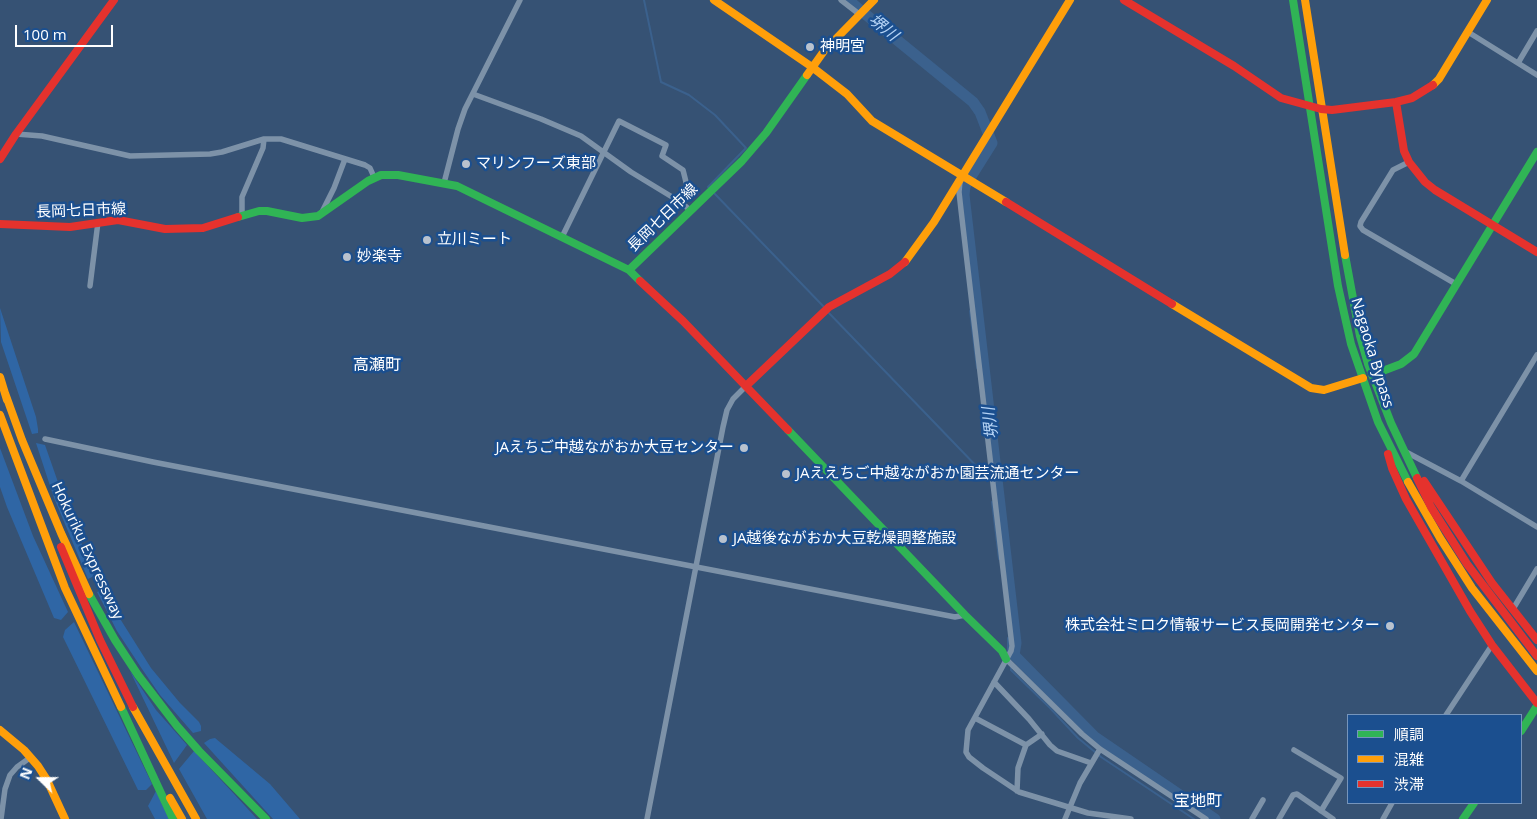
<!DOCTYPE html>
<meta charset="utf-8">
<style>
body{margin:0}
#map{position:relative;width:1537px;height:819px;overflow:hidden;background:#365274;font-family:"Open Sans","Noto Sans JP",sans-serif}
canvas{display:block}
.legend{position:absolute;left:1347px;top:714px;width:175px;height:90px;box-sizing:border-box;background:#1b4f8f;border:1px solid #7695bc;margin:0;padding:6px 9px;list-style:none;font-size:15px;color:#fff}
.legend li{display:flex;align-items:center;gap:10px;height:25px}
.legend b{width:25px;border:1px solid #7695bc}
.north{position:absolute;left:15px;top:754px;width:50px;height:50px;-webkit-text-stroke:4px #1b4f8f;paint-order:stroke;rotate:292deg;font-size:14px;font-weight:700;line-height:20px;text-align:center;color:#fff}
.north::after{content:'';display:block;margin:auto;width:18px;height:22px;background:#fff;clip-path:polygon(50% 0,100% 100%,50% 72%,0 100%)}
.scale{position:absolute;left:15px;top:25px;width:98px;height:22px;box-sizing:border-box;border:2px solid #fff;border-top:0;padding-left:6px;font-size:15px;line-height:18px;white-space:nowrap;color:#fff;-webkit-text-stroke:4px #1b4f8f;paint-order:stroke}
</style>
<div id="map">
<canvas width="1537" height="819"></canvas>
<ul class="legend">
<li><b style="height:6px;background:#30b455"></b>順調</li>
<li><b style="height:6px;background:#ff9f0a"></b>混雑</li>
<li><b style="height:6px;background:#e5322d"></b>渋滞</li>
</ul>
<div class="north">N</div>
<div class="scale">100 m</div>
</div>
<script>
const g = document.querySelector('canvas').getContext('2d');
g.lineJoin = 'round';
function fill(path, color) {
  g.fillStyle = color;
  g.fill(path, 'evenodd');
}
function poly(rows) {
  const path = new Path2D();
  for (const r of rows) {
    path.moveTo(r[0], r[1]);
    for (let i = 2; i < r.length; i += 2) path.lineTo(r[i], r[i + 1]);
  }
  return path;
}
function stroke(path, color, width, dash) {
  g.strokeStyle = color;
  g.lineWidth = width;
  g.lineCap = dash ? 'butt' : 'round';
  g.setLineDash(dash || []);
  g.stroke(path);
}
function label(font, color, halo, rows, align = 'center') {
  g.font = font + ' "Open Sans","Noto Sans JP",sans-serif';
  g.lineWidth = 5;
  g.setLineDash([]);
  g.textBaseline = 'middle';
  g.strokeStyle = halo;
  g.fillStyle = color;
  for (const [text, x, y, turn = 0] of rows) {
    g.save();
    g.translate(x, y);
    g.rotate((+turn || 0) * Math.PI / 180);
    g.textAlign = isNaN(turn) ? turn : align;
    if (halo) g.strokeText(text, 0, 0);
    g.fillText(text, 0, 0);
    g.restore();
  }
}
const green = poly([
 [0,308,36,417,38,429,38,433,32,434,1,342],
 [36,443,45,445,73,525,95,573,94,576,88,579,54,498],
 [0,448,33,536,68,612,61,620,54,618,7,507,0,487],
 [102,590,151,668,180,703,199,722,201,726,201,731,193,733,160,695,142,669,117,631,97,592],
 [74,622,152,784,146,790,138,790,63,637,65,630],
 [130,671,156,710,187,745,174,763],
 [215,738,270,784,300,819,273,819,204,743,210,739],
 [194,751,235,795,257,819,207,819,179,769],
 [156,791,169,819,155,819,148,806]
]);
const stream = poly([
 [644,0,661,82,689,95,715,115,746,148,708,187,709,188],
 [713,192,824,307],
 [827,311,982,472,989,473,989,475],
 [970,311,977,368],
 [992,502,999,559],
 [1008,653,1008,638],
 [1011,668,1011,670,1050,708,1078,738,1101,757,1194,819]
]);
const river = poly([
 [848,0,973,102,980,112,992,143,965,186,964,195,1016,643,1014,655,1095,737,1215,819]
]);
const street = poly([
 [841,0,859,14],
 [1468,32,1537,75],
 [1518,63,1537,31],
 [473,94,541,119,581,136,631,172,682,203,691,211],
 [16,134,42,136,130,156,210,154,222,152,264,139,281,139,365,165,370,168,374,177],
 [1409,162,1393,170,1361,222,1360,226,1363,230,1456,284],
 [960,181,959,192,961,210,1012,646,1011,651,968,730,966,752,969,757,983,768,1019,792,1088,813,1131,819],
 [444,183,458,129,465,109,520,0],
 [322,212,334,188,345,159],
 [242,216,242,197,263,148,264,139],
 [562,237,619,121,666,145,662,156,683,170,688,190,682,203],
 [90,286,98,222],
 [45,439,153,462,955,617,965,615],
 [1406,452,1461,481,1537,527],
 [1461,481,1537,355],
 [1513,609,1537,569],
 [1006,659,1082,734,1100,749,1206,819],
 [994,682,1029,719,1050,745,1057,751,1091,763],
 [1446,715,1492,645],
 [975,718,1026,745],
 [1294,750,1341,778,1321,811],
 [1017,791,1018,768,1026,745,1042,734],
 [1,819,5,789,10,775,17,767,31,757],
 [647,819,723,427,727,410,733,399,746,386],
 [1065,819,1080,783,1100,749],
 [1252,819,1263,800],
 [1279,819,1293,795,1297,794,1333,819],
 [1383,819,1392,803]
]);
const fast = poly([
 [1293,0,1338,286,1351,344,1378,422,1408,482],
 [238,217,259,211,267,211,302,218,318,216,368,181,381,175,398,175,457,186,629,270,640,281],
 [1345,255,1360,336,1368,364,1391,423,1417,478],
 [629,270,742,161,766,133,807,75],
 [1372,375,1401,364,1414,354,1537,152],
 [788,430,965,615,1002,651,1006,659],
 [89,594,115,640,138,675,177,726,199,751,266,819],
 [121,707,173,819],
 [1521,731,1537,706],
 [1463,819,1474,803]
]);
const slow = poly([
 [714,0,812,67,847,94,872,121,1006,202],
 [1305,0,1345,255],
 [807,75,824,51,874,0],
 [1433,85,1439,79,1487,0],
 [905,262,934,222,1070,0],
 [1172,304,1311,388,1324,390,1363,378],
 [0,377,7,400],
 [5,393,22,440,61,533,89,594],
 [0,415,65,588,121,707],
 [1408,482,1440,538,1472,588,1537,671],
 [133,707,196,819],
 [0,730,24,750,38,766,47,780,65,819],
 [170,798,182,819]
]);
const jam = poly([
 [1124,0,1234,66,1281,98,1321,109,1332,110,1396,102,1412,98,1433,85],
 [1396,102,1404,151,1409,162,1425,182,1435,190,1537,252],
 [0,159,16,134,114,0],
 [1006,202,1172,304],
 [0,224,70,227,118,220,165,229,203,228,238,217],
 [640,281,683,321,788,430],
 [746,386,829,307,890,274,905,262],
 [1388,454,1392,468,1406,499,1470,611,1492,645,1537,703],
 [1417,478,1431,507,1467,564,1537,656],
 [1424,481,1492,583,1537,640],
 [61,547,100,640,133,707]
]);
const markers = [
 [810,47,5,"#b9c2ce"],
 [466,164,5,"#b9c2ce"],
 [427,240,5,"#b9c2ce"],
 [347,257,5,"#b9c2ce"],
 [744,448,5,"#b9c2ce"],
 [786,474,5,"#b9c2ce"],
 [723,539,5,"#b9c2ce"],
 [1390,626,5,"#b9c2ce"]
];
const poiNames = [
 ["神明宮",820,47],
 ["マリンフーズ東部",476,164],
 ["立川ミート",437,240],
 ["妙楽寺",357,257],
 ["JAえちご中越ながおか大豆センター",734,448,"right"],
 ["JAええちご中越ながおか園芸流通センター",796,474],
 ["JA越後ながおか大豆乾燥調整施設",733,539],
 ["株式会社ミロク情報サービス長岡開発センター",1380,626,"right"]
];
const streetNames = [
 ["長岡七日市線",81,211,-2],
 ["長岡七日市線",663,218,-44],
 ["Nagaoka Bypass",1372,353,73],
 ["Hokuriku Expressway",87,551,65]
];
const waterNames = [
 ["堺川",883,28,39],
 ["堺川",991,423,-97]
];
const neighbourhoodNames = [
 ["高瀬町",377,365],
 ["宝地町",1198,801]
];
fill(green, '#2f66a5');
stroke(stream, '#3b618d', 2);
stroke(river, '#3b618d', 11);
stroke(street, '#7d92a8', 5.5);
stroke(fast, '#30b455', 8);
stroke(slow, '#ff9f0a', 8);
stroke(jam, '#e5322d', 8);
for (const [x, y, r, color] of markers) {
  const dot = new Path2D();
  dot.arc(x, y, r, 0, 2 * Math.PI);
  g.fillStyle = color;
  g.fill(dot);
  stroke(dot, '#1b4f8f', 2);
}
label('15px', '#fff', '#1b4f8f', poiNames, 'left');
label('15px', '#fff', '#1b4f8f', streetNames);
label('italic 16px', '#b5d3f5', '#1b4f8f', waterNames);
label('16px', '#fff', '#1b4f8f', neighbourhoodNames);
</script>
